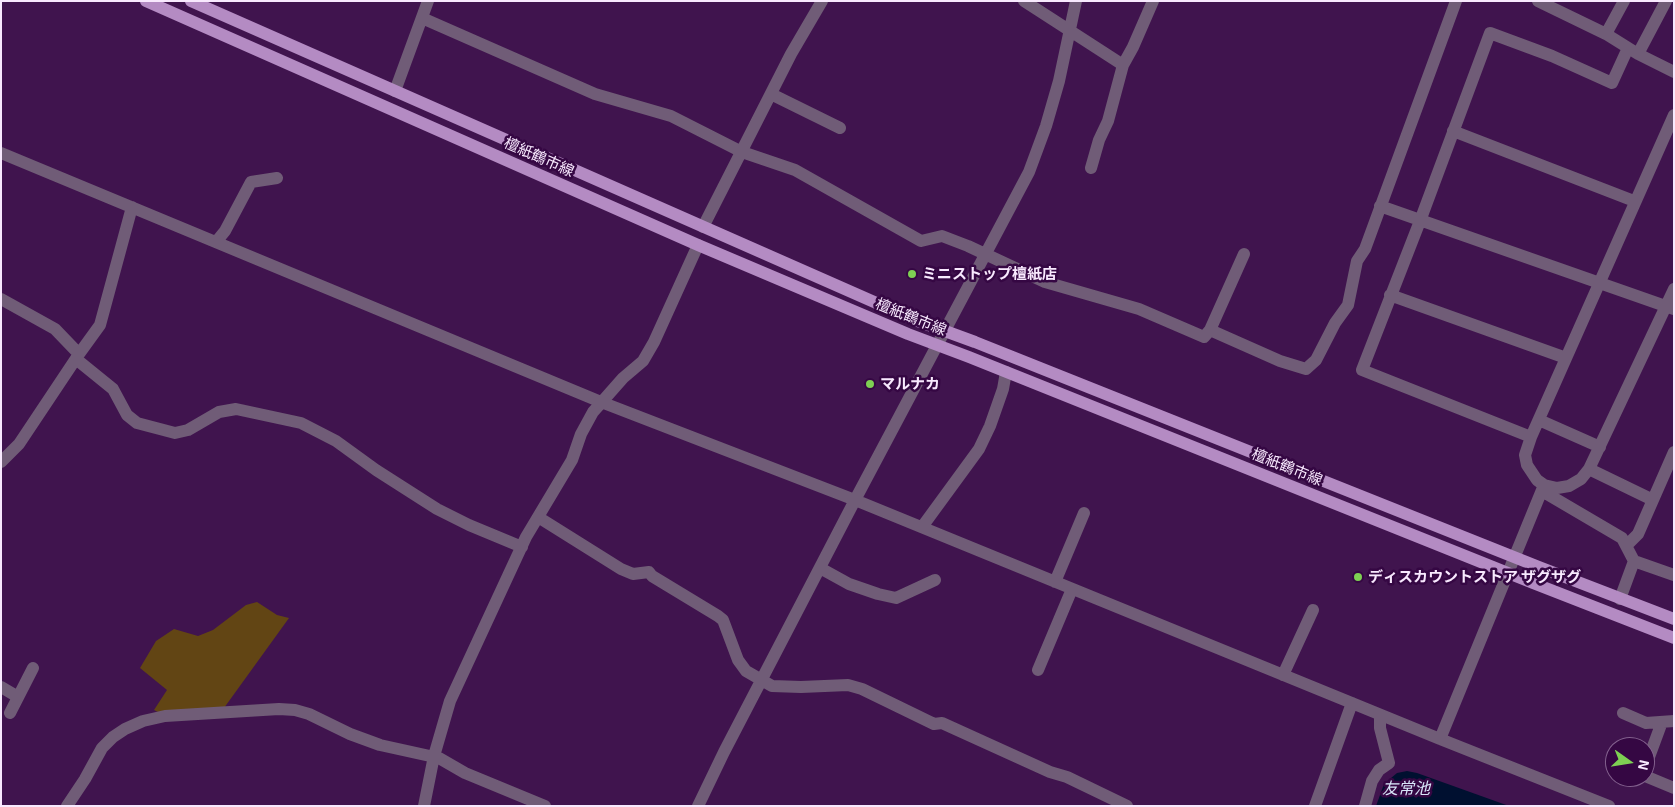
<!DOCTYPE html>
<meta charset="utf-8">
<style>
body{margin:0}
#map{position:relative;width:1675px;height:807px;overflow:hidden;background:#40144e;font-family:"Exo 2",sans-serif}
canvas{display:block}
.frame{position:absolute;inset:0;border:2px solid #f8e9fe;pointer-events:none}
.north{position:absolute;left:1605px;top:737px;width:50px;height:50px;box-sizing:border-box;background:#350743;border:1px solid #83618e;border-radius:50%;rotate:103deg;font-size:14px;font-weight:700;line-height:20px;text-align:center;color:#f8e9fe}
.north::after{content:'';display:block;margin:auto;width:18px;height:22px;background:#7ed053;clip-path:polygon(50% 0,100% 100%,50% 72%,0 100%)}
</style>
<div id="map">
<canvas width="1675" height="807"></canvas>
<div class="frame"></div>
<div class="north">N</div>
</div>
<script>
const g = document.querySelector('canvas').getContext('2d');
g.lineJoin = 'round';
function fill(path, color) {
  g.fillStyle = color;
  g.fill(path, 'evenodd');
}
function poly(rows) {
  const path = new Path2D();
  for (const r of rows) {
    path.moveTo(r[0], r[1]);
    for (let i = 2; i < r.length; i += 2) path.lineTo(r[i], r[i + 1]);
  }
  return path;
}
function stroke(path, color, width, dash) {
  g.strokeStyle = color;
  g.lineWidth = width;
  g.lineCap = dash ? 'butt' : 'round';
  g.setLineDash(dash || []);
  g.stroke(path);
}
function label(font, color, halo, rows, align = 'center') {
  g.font = font + ' "Exo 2","Noto Sans JP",sans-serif';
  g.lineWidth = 5;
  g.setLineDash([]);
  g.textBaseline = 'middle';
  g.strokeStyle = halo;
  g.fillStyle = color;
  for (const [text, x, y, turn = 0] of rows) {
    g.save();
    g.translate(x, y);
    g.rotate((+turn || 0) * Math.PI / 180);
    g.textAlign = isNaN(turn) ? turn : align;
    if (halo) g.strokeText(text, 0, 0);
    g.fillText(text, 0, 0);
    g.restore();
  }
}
const green = poly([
 [257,602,277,615,289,618,224,708,160,713,154,710,167,690,140,668,156,641,174,629,198,636,213,630,246,605]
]);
const water = poly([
 [1407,771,1417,773,1509,806,1376,806,1384,784,1397,773]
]);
const minor = poly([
 [1024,1,1123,65],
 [1538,1,1606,34,1624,1],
 [422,18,595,94,671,116,742,152,795,170,921,241,942,236,968,246,1045,282,1139,309,1204,337,1210,330,1280,361,1306,369,1316,360,1335,323,1348,305,1357,261,1365,249,1456,1],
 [1606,34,1638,54,1674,72],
 [1638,54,1666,1],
 [395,91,428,1],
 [771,94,840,128],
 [1453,131,1634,201],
 [1,153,601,402,855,500,1440,739,1609,806],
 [1091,168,1099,140,1108,121,1123,65,1133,47,1153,1],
 [1380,206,1674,309],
 [703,227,791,54,822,1],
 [216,242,225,231,251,182,277,178],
 [1390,295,1566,358],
 [1,299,55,329,79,354],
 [1210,330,1244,254],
 [76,359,113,389,127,415,137,423,175,433,188,430,219,412,236,409,301,423,336,441,376,470,437,509,469,525,522,547],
 [1539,420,1600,447],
 [1531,437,1362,370,1420,221,1490,33,1552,56,1612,83,1628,48],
 [1,462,19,444,79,354,100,325,132,207],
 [1589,469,1653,500],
 [1544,485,1557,488,1569,486,1581,479,1589,469,1674,289],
 [1542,491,1622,538,1634,561,1620,599],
 [538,517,621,569,633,574,649,572,652,576,718,616,723,620,738,660,746,671,772,686,801,687,848,685,862,689,934,724,942,723,1050,772,1067,777,1127,806],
 [922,527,979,449,990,426,1003,389,1006,372],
 [1627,545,1638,534,1674,452],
 [1634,561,1674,575],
 [820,568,849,584,878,594,896,598,935,580],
 [1055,582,1084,513],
 [1038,670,1072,589],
 [1283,675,1313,610],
 [1,687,18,697],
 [10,713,33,668],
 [1623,713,1646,723,1674,721],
 [1440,739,1544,485,1537,480,1527,465,1525,455,1531,437,1674,115],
 [1645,768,1662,722],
 [1645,776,1674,788],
 [67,806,85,779,102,748,113,737,125,729,143,721,165,716,279,709,295,710,309,714,350,734,380,745,439,758,465,773,545,806],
 [424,806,434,756,450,701,526,537,572,460,581,434,593,412,623,378,643,361,654,342,698,245],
 [698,806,724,752,855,500,1029,172,1046,126,1059,81,1076,1],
 [1315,806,1352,703],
 [1365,806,1372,781,1379,770,1389,763,1380,728,1380,715]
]);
const major = poly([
 [146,1,698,245,908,334,969,357,1533,583,1674,638],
 [191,1,915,320,975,342,1539,567,1674,619]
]);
const markers = [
 [912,274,5,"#7ed053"],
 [870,384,5,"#7ed053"],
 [1358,577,5,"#7ed053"]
];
const streetNames = [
 ["檀紙鶴市線",539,157,24],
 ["檀紙鶴市線",911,317,22],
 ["檀紙鶴市線",1287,467,22]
];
const poiNames = [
 ["ミニストップ檀紙店",922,274],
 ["マルナカ",880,384],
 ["ディスカウントストア ザグザグ",1368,577]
];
const waterNames = [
 ["友常池",1406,789]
];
fill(green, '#624514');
fill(water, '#001030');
stroke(minor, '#705c77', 12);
stroke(major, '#b48bc3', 12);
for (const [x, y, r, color] of markers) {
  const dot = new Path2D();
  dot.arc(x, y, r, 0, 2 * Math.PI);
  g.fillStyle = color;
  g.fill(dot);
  stroke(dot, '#350743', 2);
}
label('15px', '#f8e9fe', '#350743', streetNames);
label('bold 15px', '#f8e9fe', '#350743', poiNames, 'left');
label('italic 16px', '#d7e5f8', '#350743', waterNames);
</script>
